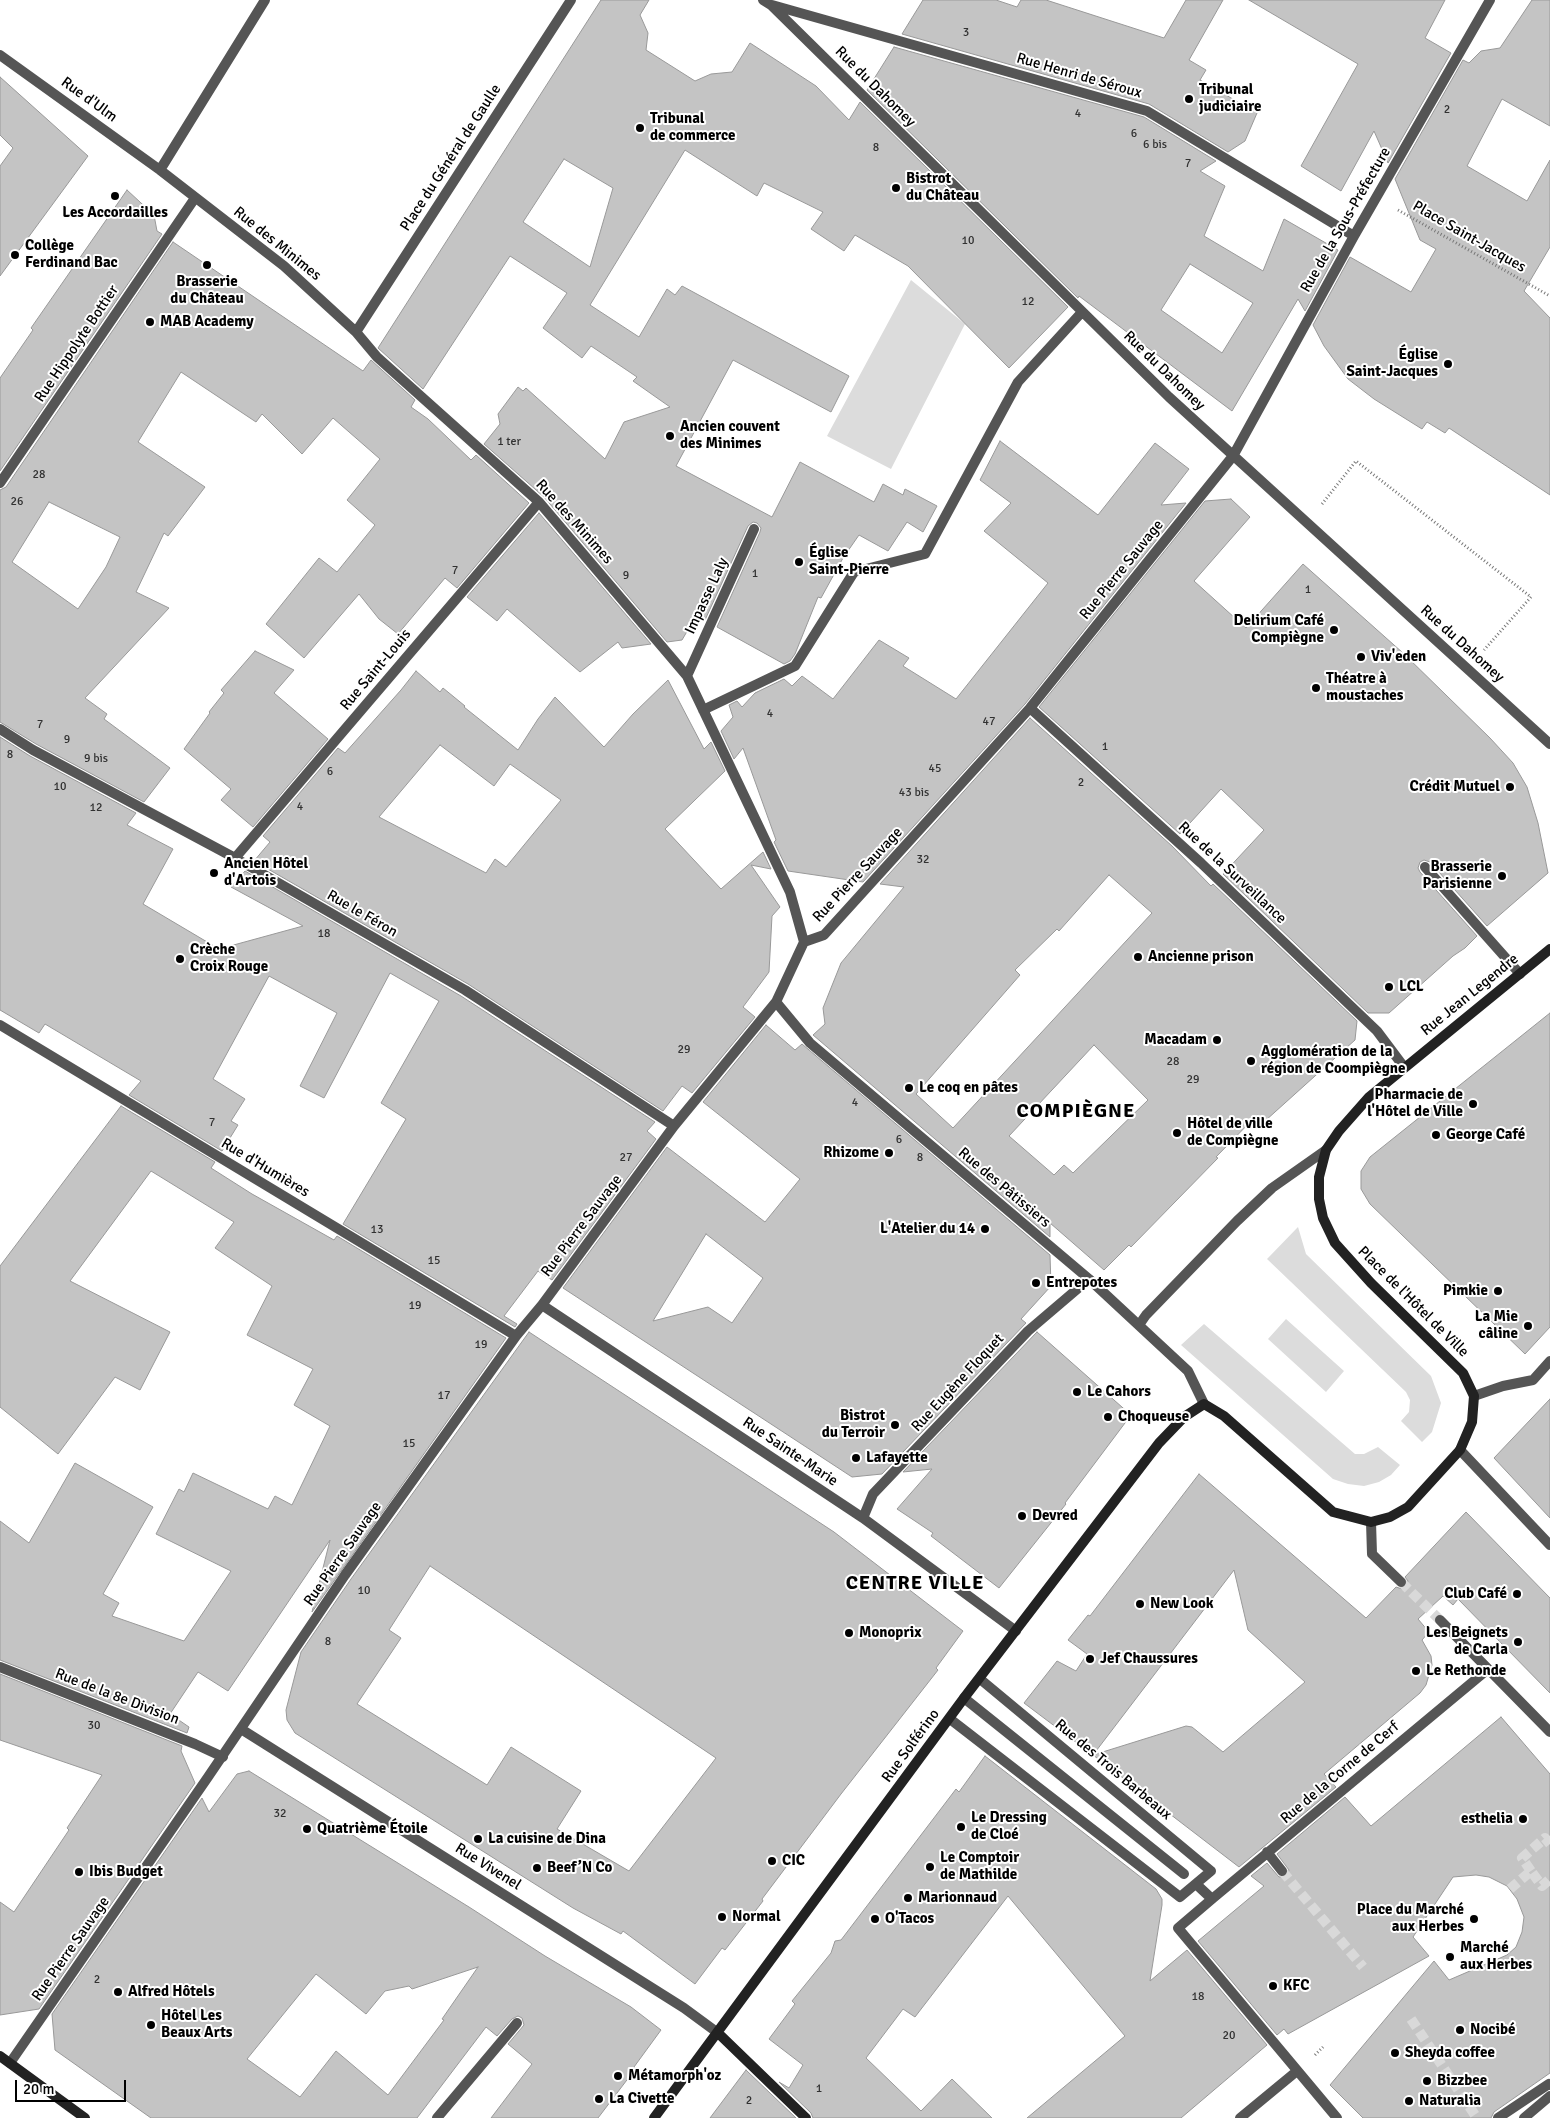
<!DOCTYPE html>
<meta charset="utf-8">
<style>
body{margin:0}
#map{position:relative;width:1550px;height:2118px;overflow:hidden;background:#fff;font-family:Signika,sans-serif}
canvas{display:block}
.scale{position:absolute;left:15px;top:2080px;width:111px;height:22px;box-sizing:border-box;border:2px solid #000;border-top:0;padding-left:6px;font-size:15px;line-height:18px;white-space:nowrap;color:#000;-webkit-text-stroke:4px #fff;paint-order:stroke}
</style>
<div id="map">
<canvas width="1550" height="2118"></canvas>
<div class="scale">20 m</div>
</div>
<script>
const g = document.querySelector('canvas').getContext('2d');
g.lineJoin = 'round';
function fill(path, color) {
  g.fillStyle = color;
  g.fill(path, 'evenodd');
}
function poly(rows) {
  const path = new Path2D();
  for (const r of rows) {
    path.moveTo(r[0], r[1]);
    for (let i = 2; i < r.length; i += 2) path.lineTo(r[i], r[i + 1]);
  }
  return path;
}
function stroke(path, color, width, dash) {
  g.strokeStyle = color;
  g.lineWidth = width;
  g.lineCap = dash ? 'butt' : 'round';
  g.setLineDash(dash || []);
  g.stroke(path);
}
function label(font, color, halo, rows, align = 'center') {
  g.font = font + ' Signika,sans-serif';
  g.lineWidth = 4;
  g.setLineDash([]);
  g.textBaseline = 'middle';
  g.strokeStyle = halo;
  g.fillStyle = color;
  for (const [text, x, y, turn = 0] of rows) {
    g.save();
    g.translate(x, y);
    g.rotate((+turn || 0) * Math.PI / 180);
    g.textAlign = isNaN(turn) ? turn : align;
    if (halo) g.strokeText(text, 0, 0);
    g.fillText(text, 0, 0);
    g.restore();
  }
}
const green = poly([
 [911,280,965,324,891,469,827,436],
 [1298,1227,1306,1254,1431,1376,1441,1403,1432,1432,1422,1442,1401,1421,1409,1412,1410,1400,1406,1392,1267,1259],
 [1286,1319,1344,1371,1326,1392,1268,1339],
 [1204,1324,1355,1454,1364,1454,1378,1447,1400,1465,1391,1475,1379,1482,1364,1486,1348,1484,1333,1479,1181,1345]
]);
const building = poly([
 [601,0,649,0,640,15,648,33,646,50,695,81,711,74,732,72,750,43,816,86,849,120,860,102,1068,307,1009,368,908,266,855,235,844,251,811,229,823,212,764,183,757,196,685,150,590,305,639,337,667,289,675,295,682,286,849,376,831,412,733,360,676,466,772,517,800,462,874,502,883,484,903,495,905,489,937,506,923,532,907,522,888,551,859,535,843,558,821,598,818,597,795,654,790,661,784,664,717,627,760,532,761,528,757,523,753,522,748,526,705,620,696,616,682,640,667,642,544,497,484,444,500,424,498,414,518,387,523,391,526,388,605,459,624,422,670,407,633,381,637,377,591,346,582,358,543,328,567,293,510,256,423,389,378,348,601,0],
 [564,159,613,188,590,267,523,222,564,159],
 [923,0,996,0,1017,7,1021,0,1046,0,1164,38,1186,0,1223,0,1189,60,1206,70,1200,80,1257,113,1245,141,1228,152,1149,104,902,34,923,0],
 [1249,0,1445,0,1425,38,1451,53,1388,163,1374,131,1341,191,1301,166,1358,64,1249,0],
 [1532,0,1550,0,1550,126,1502,99,1467,166,1527,201,1550,160,1550,247,1524,291,1550,318,1550,495,1449,428,1445,433,1427,422,1422,429,1374,399,1348,379,1324,346,1313,325,1350,257,1411,292,1436,249,1420,240,1395,179,1463,60,1469,63,1481,51,1500,48,1532,0],
 [894,47,1144,117,1216,161,1200,171,1225,186,1204,236,1263,271,1284,219,1338,250,1305,311,1298,299,1232,411,1079,296,1078,298,867,90,894,47],
 [1190,264,1253,303,1222,353,1161,310,1190,264],
 [0,77,88,156,0,276,0,166,13,148,0,135,0,77],
 [127,190,154,215,157,231,162,234,0,471,0,378,33,330,31,328,127,190],
 [173,242,363,371,371,360,415,400,411,407,428,419,471,460,476,455,529,503,457,588,445,578,398,634,379,619,359,594,304,658,266,624,319,558,337,572,375,525,347,500,380,459,333,418,302,454,262,414,256,422,181,372,138,442,205,487,168,536,164,533,136,592,169,608,85,698,107,714,104,719,170,768,144,802,36,744,0,722,0,490,6,487,173,242],
 [49,502,120,537,106,567,78,609,12,562,49,502],
 [1000,441,1098,515,1155,443,1189,469,1161,505,1186,503,1025,704,863,882,788,871,774,842,776,840,743,748,734,759,721,731,733,717,729,705,737,701,742,707,755,693,784,679,792,686,802,676,833,699,879,640,909,658,903,666,956,699,1048,583,984,531,1011,503,980,480,1000,441],
 [1231,499,1250,517,1194,581,1246,628,1303,564,1403,653,1490,738,1513,763,1527,787,1538,823,1548,873,1487,926,1430,862,1424,860,1420,862,1418,868,1420,872,1477,936,1465,948,1453,956,1389,1013,1368,1013,1223,874,1264,830,1221,789,1180,834,1039,707,1205,501,1231,499],
 [539,513,651,644,622,648,618,642,580,672,507,609,497,621,467,597,539,513],
 [255,651,294,670,274,693,328,739,253,827,221,800,231,789,184,749,210,713,209,712,224,693,221,690,255,651],
 [416,671,440,692,443,688,465,706,464,707,518,750,538,719,555,697,604,747,633,714,668,680,704,749,711,742,725,771,665,829,721,889,763,852,771,869,751,865,780,907,772,916,769,972,743,1007,755,1017,692,1093,682,1086,663,1111,468,984,254,861,270,842,263,836,338,748,345,753,401,690,416,671],
 [440,745,494,786,510,764,561,800,506,867,495,859,486,873,379,817,440,745],
 [1030,718,1172,846,1211,886,1213,884,1357,1021,1355,1040,1265,1121,1257,1115,1216,1157,1218,1158,1131,1247,1129,1245,1104,1270,1050,1223,1050,1237,813,1035,825,1024,823,1008,841,963,904,887,880,884,1030,718],
 [1109,875,1152,913,953,1128,916,1094,1020,975,1015,970,1057,929,1059,931,1109,875],
 [1094,1045,1148,1100,1073,1173,1064,1165,1054,1175,1009,1136,1094,1045],
 [0,737,30,756,136,813,127,825,173,849,143,904,219,949,303,926,231,887,245,871,461,996,655,1122,647,1131,656,1139,552,1280,538,1271,504,1316,517,1324,515,1327,343,1224,406,1119,381,1103,439,1001,390,973,324,1098,300,1086,337,1013,269,976,213,1079,245,1099,231,1121,238,1125,222,1151,129,1095,141,1081,45,1024,39,1033,0,1010,0,737],
 [1550,1013,1550,1327,1525,1354,1370,1204,1361,1189,1361,1171,1370,1157,1550,1013],
 [766,1025,795,1050,802,1044,1050,1255,1051,1286,1021,1319,1026,1323,882,1474,852,1477,563,1288,667,1147,765,1222,800,1179,703,1102,766,1025],
 [706,1234,763,1278,732,1323,708,1307,653,1321,706,1234],
 [121,1106,215,1162,211,1168,252,1194,334,1240,337,1236,506,1338,312,1612,330,1540,228,1691,198,1672,170,1714,189,1727,187,1733,0,1660,0,1521,29,1543,75,1463,153,1507,103,1594,119,1603,112,1616,184,1641,231,1571,156,1534,179,1489,184,1492,193,1473,268,1509,275,1496,292,1505,330,1426,294,1405,313,1369,247,1335,272,1286,215,1248,234,1222,151,1171,70,1281,170,1332,140,1390,115,1377,58,1454,0,1407,0,1266,121,1106],
 [529,1332,834,1532,963,1631,936,1668,938,1670,841,1794,762,1899,763,1901,725,1950,722,1948,695,1984,623,1931,621,1934,573,1908,295,1733,287,1720,286,1710,301,1652,351,1579,529,1332],
 [430,1566,716,1758,629,1871,557,1829,581,1791,511,1747,487,1785,357,1704,401,1638,389,1630,430,1566],
 [1037,1332,1131,1415,1065,1503,1066,1504,999,1588,931,1536,933,1533,897,1509,932,1469,903,1472,1037,1332],
 [1550,1399,1550,1518,1494,1458,1550,1399],
 [1199,1474,1366,1618,1396,1587,1402,1589,1406,1586,1408,1581,1405,1577,1466,1512,1550,1598,1550,1693,1458,1599,1453,1605,1443,1596,1418,1619,1429,1632,1422,1640,1431,1656,1432,1665,1426,1685,1420,1693,1324,1774,1336,1787,1239,1867,1093,1755,1186,1726,1192,1727,1223,1752,1305,1682,1248,1630,1234,1570,1093,1755,1024,1703,1057,1661,1076,1671,1087,1654,1068,1640,1088,1615,1090,1616,1199,1474],
 [0,1674,182,1746,181,1751,195,1783,39,2009,0,2015,0,1902,14,1912,69,1830,67,1828,102,1775,0,1740,0,1674],
 [1501,1717,1550,1774,1550,2073,1494,2112,1491,2118,1363,2118,1330,2085,1434,1961,1449,1980,1507,1955,1516,1947,1522,1932,1524,1917,1517,1899,1507,1886,1489,1877,1476,1875,1453,1877,1413,1937,1429,1956,1288,2034,1284,2029,1277,2035,1198,1941,1264,1886,1251,1876,1267,1863,1279,1877,1287,1876,1289,1870,1277,1854,1345,1797,1371,1826,1501,1717],
 [985,1756,1156,1889,1162,1899,1162,1905,1150,1981,1187,1950,1267,2045,1181,2118,1027,2118,1125,2036,1008,1896,915,2017,903,2009,866,2058,921,2111,952,2079,992,2118,813,2118,811,2113,779,2082,789,2088,803,2065,769,2039,795,2004,792,2001,831,1953,835,1941,841,1940,956,1789,959,1792,985,1756],
 [249,1771,469,1907,545,1956,631,2007,661,2030,634,2067,636,2068,598,2118,491,2118,532,2064,508,2044,524,2025,522,2018,518,2016,512,2019,497,2036,486,2027,417,2118,151,2118,55,2050,52,2014,202,1798,209,1812,237,1774,249,1771],
 [478,1967,442,2019,444,2020,388,2095,336,2051,300,2097,247,2059,316,1974,366,2014,385,1991,409,1986,412,1989,478,1967],
 [746,2070,796,2118,710,2118,746,2070]
]);
const streetTunnel = poly([
 [1401,1582,1440,1620],
 [1282,1871,1363,1967],
 [1531,1871,1522,1858,1545,1838,1550,1844],
 [1510,1889,1531,1871,1542,1886,1550,1879],
 [1411,2019,1477,2118]
]);
const path = poly([
 [1398,210,1550,296],
 [1322,504,1356,461,1531,597,1484,650],
 [1315,2055,1323,2047]
]);
const lane = poly([
 [964,1698,1184,1874],
 [437,2118,517,2023]
]);
const street = poly([
 [763,0,771,5,1169,397,1550,744],
 [772,5,1147,111,1354,236],
 [0,55,160,170,284,266,356,332,377,357,539,502,687,676,790,892,804,942],
 [160,170,265,0],
 [356,332,571,0],
 [0,483,195,198],
 [687,676,754,529],
 [1030,708,1201,863,1377,1031,1404,1067],
 [703,710,795,666,854,572,925,554,1018,382,1082,312],
 [0,729,33,750,235,858,465,990,674,1126],
 [235,858,539,502],
 [1425,867,1520,974],
 [776,1002,810,1043,1089,1279,1188,1371,1204,1404],
 [0,1025,516,1336],
 [542,1305,863,1518,1016,1631],
 [1139,1325,1146,1315,1237,1221,1272,1188,1326,1150],
 [1474,1396,1503,1386,1533,1380,1550,1361],
 [1460,1450,1550,1545],
 [863,1518,873,1494,1028,1331,1089,1279],
 [1371,1522,1372,1554,1401,1582],
 [1440,1620,1550,1732],
 [0,1667,195,1744,223,1757],
 [950,1719,1180,1897,1211,1871,980,1679],
 [241,1729,684,2008,718,2033],
 [1267,1852,1282,1871],
 [1196,1884,1212,1899,1178,1928,1337,2118],
 [1212,1899,1487,1670],
 [10,2063,208,1777,345,1575,516,1336,542,1305,674,1126,776,1002,804,942,824,935,1030,708,1233,456,1354,236,1490,0],
 [1240,2118,1297,2071],
 [1498,2118,1549,2084,1550,2085],
 [1524,2118,1550,2096]
]);
const secondary = poly([
 [718,2033,806,2118],
 [0,2056,85,2118],
 [654,2118,964,1698,1159,1443,1184,1417,1204,1404,1224,1416,1333,1512,1371,1522,1390,1517,1408,1507,1460,1450,1472,1422,1474,1396,1463,1373,1371,1283,1335,1243,1323,1218,1319,1199,1319,1177,1326,1150,1339,1131,1369,1097,1550,949]
]);
const markers = [
 [1189,99,5,"#000"],
 [640,128,5,"#000"],
 [896,188,5,"#000"],
 [115,196,5,"#000"],
 [15,255,5,"#000"],
 [207,265,5,"#000"],
 [150,322,5,"#000"],
 [1448,364,5,"#000"],
 [670,436,5,"#000"],
 [799,562,5,"#000"],
 [1334,630,5,"#000"],
 [1361,657,5,"#000"],
 [1316,688,5,"#000"],
 [1510,787,5,"#000"],
 [214,873,5,"#000"],
 [1502,876,5,"#000"],
 [1138,957,5,"#000"],
 [180,959,5,"#000"],
 [1389,987,5,"#000"],
 [1217,1040,5,"#000"],
 [1251,1061,5,"#000"],
 [909,1088,5,"#000"],
 [1473,1104,5,"#000"],
 [1177,1133,5,"#000"],
 [1436,1135,5,"#000"],
 [889,1153,5,"#000"],
 [985,1229,5,"#000"],
 [1036,1283,5,"#000"],
 [1498,1291,5,"#000"],
 [1528,1326,5,"#000"],
 [1077,1392,5,"#000"],
 [1108,1417,5,"#000"],
 [895,1425,5,"#000"],
 [856,1458,5,"#000"],
 [1022,1516,5,"#000"],
 [1517,1594,5,"#000"],
 [1140,1604,5,"#000"],
 [849,1633,5,"#000"],
 [1518,1642,5,"#000"],
 [1090,1659,5,"#000"],
 [1416,1671,5,"#000"],
 [1523,1819,5,"#000"],
 [961,1827,5,"#000"],
 [307,1829,5,"#000"],
 [478,1839,5,"#000"],
 [772,1861,5,"#000"],
 [930,1867,5,"#000"],
 [537,1868,5,"#000"],
 [79,1872,5,"#000"],
 [908,1898,5,"#000"],
 [722,1917,5,"#000"],
 [875,1919,5,"#000"],
 [1474,1919,5,"#000"],
 [1450,1957,5,"#000"],
 [1273,1986,5,"#000"],
 [118,1992,5,"#000"],
 [151,2025,5,"#000"],
 [1460,2030,5,"#000"],
 [1395,2053,5,"#000"],
 [618,2076,5,"#000"],
 [1427,2081,5,"#000"],
 [599,2099,5,"#000"],
 [1409,2101,5,"#000"]
];
const numberNames = [
 ["3",966,33],
 ["2",1447,110],
 ["4",1078,114],
 ["6",1134,134],
 ["6 bis",1155,145],
 ["8",876,148],
 ["7",1188,164],
 ["10",968,241],
 ["12",1028,302],
 ["1 ter",509,442],
 ["28",39,475],
 ["26",17,502],
 ["7",455,571],
 ["1",755,574],
 ["9",626,576],
 ["1",1308,590],
 ["4",770,714],
 ["47",989,722],
 ["7",40,725],
 ["9",67,740],
 ["1",1105,747],
 ["8",10,755],
 ["9 bis",96,759],
 ["45",935,769],
 ["6",330,772],
 ["2",1081,783],
 ["10",60,787],
 ["43 bis",914,793],
 ["4",300,807],
 ["12",96,808],
 ["32",923,860],
 ["18",324,934],
 ["29",684,1050],
 ["28",1173,1062],
 ["29",1193,1080],
 ["4",855,1103],
 ["7",212,1123],
 ["6",899,1140],
 ["27",626,1158],
 ["8",920,1158],
 ["13",377,1230],
 ["15",434,1261],
 ["19",415,1306],
 ["19",481,1345],
 ["17",444,1396],
 ["15",409,1444],
 ["10",364,1591],
 ["8",328,1642],
 ["30",94,1726],
 ["32",280,1814],
 ["2",97,1980],
 ["18",1198,1997],
 ["20",1229,2036],
 ["1",819,2089],
 ["2",749,2101]
];
const streetNames = [
 ["Rue Henri de Séroux",1079,76,16],
 ["Rue du Dahomey",875,87,45],
 ["Rue d'Ulm",89,100,36],
 ["Place du Général de Gaulle",451,158,-57],
 ["Rue de la Sous-Préfecture",1346,220,-60],
 ["Place Saint-Jacques",1469,237,30],
 ["Rue des Minimes",277,244,39],
 ["Rue Hippolyte Bottier",77,344,-56],
 ["Rue du Dahomey",1164,371,44],
 ["Rue des Minimes",574,522,48],
 ["Rue Pierre Sauvage",1122,570,-51],
 ["Impasse Laly",707,596,-65],
 ["Rue du Dahomey",1462,644,42],
 ["Rue Saint-Louis",376,670,-50],
 ["Rue de la Surveillance",1232,873,43],
 ["Rue Pierre Sauvage",858,875,-47],
 ["Rue le Féron",362,914,30],
 ["Rue Jean Legendre",1470,995,-39],
 ["Rue d'Humières",265,1168,31],
 ["Rue des Pâtissiers",1004,1188,40],
 ["Rue Pierre Sauvage",582,1226,-53],
 ["Place de l'Hôtel de Ville",1413,1302,45],
 ["Rue Eugène Floquet",958,1383,-47],
 ["Rue Sainte-Marie",790,1452,34],
 ["Rue Pierre Sauvage",343,1554,-55],
 ["Rue de la 8e Division",117,1697,21],
 ["Rue Solférino",911,1746,-54],
 ["Rue des Trois Barbeaux",1113,1770,40],
 ["Rue de la Corne de Cerf",1340,1773,-40],
 ["Rue Vivenel",488,1867,32],
 ["Rue Pierre Sauvage",71,1949,-55]
];
const poiNames = [
 ["Tribunal",1199,90],
 ["judiciaire",1199,107],
 ["Tribunal",650,119],
 ["de commerce",650,136],
 ["Bistrot",906,179],
 ["du Château",906,196],
 ["Les Accordailles",115,213,"center"],
 ["Collège",25,246],
 ["Ferdinand Bac",25,263],
 ["Brasserie",207,282,"center"],
 ["du Château",207,299,"center"],
 ["MAB Academy",160,322],
 ["Église",1438,355,"right"],
 ["Saint-Jacques",1438,372,"right"],
 ["Ancien couvent",680,427],
 ["des Minimes",680,444],
 ["Église",809,553],
 ["Saint-Pierre",809,570],
 ["Delirium Café",1324,621,"right"],
 ["Compiègne",1324,638,"right"],
 ["Viv'eden",1371,657],
 ["Théatre à",1326,679],
 ["moustaches",1326,696],
 ["Crédit Mutuel",1500,787,"right"],
 ["Ancien Hôtel",224,864],
 ["d'Artois",224,881],
 ["Brasserie",1492,867,"right"],
 ["Parisienne",1492,884,"right"],
 ["Crèche",190,950],
 ["Croix Rouge",190,967],
 ["Ancienne prison",1148,957],
 ["LCL",1399,987],
 ["Macadam",1207,1040,"right"],
 ["Agglomération de la",1261,1052],
 ["région de Coompiègne",1261,1069],
 ["Le coq en pâtes",919,1088],
 ["Pharmacie de",1463,1095,"right"],
 ["l'Hôtel de Ville",1463,1112,"right"],
 ["Hôtel de ville",1187,1124],
 ["de Compiègne",1187,1141],
 ["George Café",1446,1135],
 ["Rhizome",879,1153,"right"],
 ["L'Atelier du 14",975,1229,"right"],
 ["Entrepotes",1046,1283],
 ["Pimkie",1488,1291,"right"],
 ["La Mie",1518,1317,"right"],
 ["câline",1518,1334,"right"],
 ["Le Cahors",1087,1392],
 ["Bistrot",885,1416,"right"],
 ["du Terroir",885,1433,"right"],
 ["Choqueuse",1118,1417],
 ["Lafayette",866,1458],
 ["Devred",1032,1516],
 ["Club Café",1507,1594,"right"],
 ["New Look",1150,1604],
 ["Monoprix",859,1633],
 ["Les Beignets",1508,1633,"right"],
 ["de Carla",1508,1650,"right"],
 ["Jef Chaussures",1100,1659],
 ["Le Rethonde",1426,1671],
 ["Le Dressing",971,1818],
 ["de Cloé",971,1835],
 ["esthelia",1513,1819,"right"],
 ["Quatrième Étoile",317,1829],
 ["La cuisine de Dina",488,1839],
 ["Le Comptoir",940,1858],
 ["de Mathilde",940,1875],
 ["CIC",782,1861],
 ["Beef’N Co",547,1868],
 ["Ibis Budget",89,1872],
 ["Marionnaud",918,1898],
 ["Place du Marché",1464,1910,"right"],
 ["aux Herbes",1464,1927,"right"],
 ["Normal",732,1917],
 ["O'Tacos",885,1919],
 ["Marché",1460,1948],
 ["aux Herbes",1460,1965],
 ["KFC",1283,1986],
 ["Alfred Hôtels",128,1992],
 ["Hôtel Les",161,2016],
 ["Beaux Arts",161,2033],
 ["Nocibé",1470,2030],
 ["Sheyda coffee",1405,2053],
 ["Métamorph'oz",628,2076],
 ["Bizzbee",1437,2081],
 ["La Civette",609,2099],
 ["Naturalia",1419,2101]
];
const districtNames = [
 ["COMPIÈGNE",1076,1112],
 ["CENTRE VILLE",915,1584]
];
fill(green, '#dcdcdc');
fill(building, '#c4c4c4');
stroke(building, '#999', 1);
stroke(streetTunnel, '#d9d9d9', 10, [10, 5]);
stroke(path, '#777', 3, [1, 2.5]);
stroke(lane, '#555', 10);
stroke(street, '#555', 10);
stroke(secondary, '#222', 10);
for (const [x, y, r, color] of markers) {
  const dot = new Path2D();
  dot.arc(x, y, r, 0, 2 * Math.PI);
  g.fillStyle = color;
  g.fill(dot);
  stroke(dot, '#fff', 2);
}
label('12px', '#313131', null, numberNames);
label('15px', '#000', '#fff', streetNames);
label('bold 15px', '#000', '#fff', poiNames, 'left');
g.letterSpacing = '1px';
label('bold 20px', '#000', '#fff', districtNames);
g.letterSpacing = '0px';
</script>
